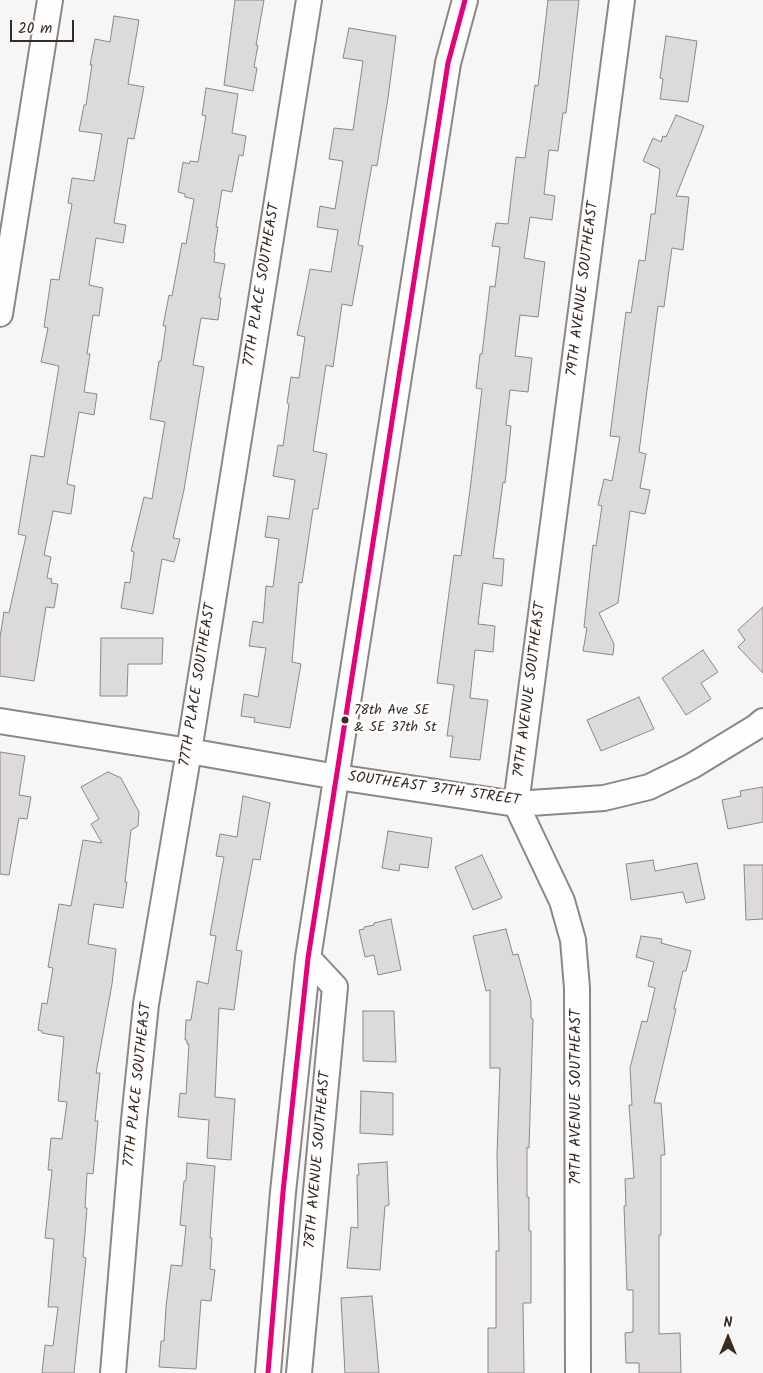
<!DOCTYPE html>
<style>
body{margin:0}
#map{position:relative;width:763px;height:1373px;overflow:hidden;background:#f7f6f6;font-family:Kalam,sans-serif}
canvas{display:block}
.north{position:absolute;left:703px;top:1313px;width:50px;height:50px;-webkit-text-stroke:4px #fff;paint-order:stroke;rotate:0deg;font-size:14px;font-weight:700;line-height:20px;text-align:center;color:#3b2a1e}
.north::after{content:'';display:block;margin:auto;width:18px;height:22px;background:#3b2a1e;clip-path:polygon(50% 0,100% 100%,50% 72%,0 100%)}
.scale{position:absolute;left:10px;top:20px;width:64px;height:22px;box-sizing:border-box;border:2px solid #3b2a1e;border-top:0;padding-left:6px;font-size:15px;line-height:18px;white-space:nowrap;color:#3b2a1e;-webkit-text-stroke:4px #fff;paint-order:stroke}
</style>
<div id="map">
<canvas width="763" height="1373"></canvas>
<div class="north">N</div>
<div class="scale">20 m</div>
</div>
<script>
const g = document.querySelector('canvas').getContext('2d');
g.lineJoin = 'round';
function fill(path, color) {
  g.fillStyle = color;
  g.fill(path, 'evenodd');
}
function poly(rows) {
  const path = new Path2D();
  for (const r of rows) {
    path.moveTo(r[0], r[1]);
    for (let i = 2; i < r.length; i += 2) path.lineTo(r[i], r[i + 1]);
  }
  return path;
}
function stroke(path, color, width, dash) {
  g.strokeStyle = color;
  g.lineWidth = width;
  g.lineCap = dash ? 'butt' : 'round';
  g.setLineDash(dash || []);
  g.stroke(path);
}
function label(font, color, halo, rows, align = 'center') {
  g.font = font + ' Kalam,sans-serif';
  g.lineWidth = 5;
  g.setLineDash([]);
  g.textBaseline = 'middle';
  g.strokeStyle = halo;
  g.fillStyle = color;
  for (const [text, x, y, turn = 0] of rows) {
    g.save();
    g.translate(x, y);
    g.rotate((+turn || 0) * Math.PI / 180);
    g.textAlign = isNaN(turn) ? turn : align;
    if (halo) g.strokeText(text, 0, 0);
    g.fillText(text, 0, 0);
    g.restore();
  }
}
const building = poly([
 [235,0,264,0,256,45,258,45,254,67,257,68,253,91,224,85,235,0],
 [548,0,579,0,566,113,563,113,558,151,549,150,544,194,555,196,552,220,530,217,524,258,545,262,538,317,520,315,515,356,532,358,528,392,510,390,506,425,511,426,505,483,503,482,493,558,504,559,502,586,483,583,478,624,495,626,493,652,475,650,470,698,488,700,480,760,450,757,453,736,447,736,454,685,437,683,454,555,461,556,470,490,482,389,476,388,480,354,482,354,490,286,495,287,500,247,492,246,496,223,508,224,516,157,525,158,535,85,538,86,548,0],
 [114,16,139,20,128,84,144,87,134,139,128,138,114,223,126,225,123,243,96,238,89,285,103,288,99,316,93,315,87,354,90,354,84,392,97,394,94,415,79,412,67,484,75,486,71,514,53,511,44,555,51,557,47,578,52,579,51,583,58,584,54,608,46,607,34,681,0,676,0,637,4,612,9,613,26,536,18,534,31,455,44,457,59,366,41,362,48,328,44,327,51,279,59,280,72,204,68,203,72,178,94,181,102,134,79,131,84,105,86,105,92,65,90,65,95,39,110,42,114,16],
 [349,28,396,36,388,98,377,166,372,165,358,245,363,246,352,306,342,304,333,367,326,365,313,451,327,454,318,509,313,509,302,583,299,582,292,662,301,664,290,728,254,722,255,718,241,716,244,694,258,697,266,648,249,646,253,621,263,623,266,586,273,587,279,539,265,537,268,516,289,519,295,480,273,476,278,445,283,446,289,404,287,403,291,377,299,378,305,337,297,335,302,311,310,269,331,272,338,230,317,227,320,206,335,209,343,161,329,159,334,128,353,130,363,61,343,58,349,28],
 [666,36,697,41,688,102,660,99,663,79,660,78,666,36],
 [206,88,238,94,232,133,246,136,243,156,239,155,232,192,222,190,216,227,218,227,214,253,215,253,214,262,225,264,219,298,221,298,218,320,201,318,193,365,204,367,184,490,173,538,180,539,174,562,162,559,153,614,121,608,125,582,130,583,134,552,131,551,144,497,152,499,165,422,150,419,159,361,161,361,166,326,163,326,169,295,172,296,182,243,186,244,194,199,185,197,185,194,178,192,183,162,189,164,190,161,198,162,206,116,202,115,206,88],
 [676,115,704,126,676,196,689,197,683,250,672,248,664,307,658,306,639,452,646,454,640,488,650,490,645,514,630,511,618,603,599,613,614,644,613,655,583,651,587,628,584,627,590,571,593,545,596,546,602,506,598,505,604,479,612,481,620,437,610,436,626,312,631,313,639,260,645,261,651,214,655,214,660,169,643,161,653,138,661,142,663,136,666,137,676,115],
 [763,607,763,673,738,647,745,640,738,630,763,607],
 [101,638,163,638,162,664,128,664,127,696,100,696,101,638],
 [703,650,718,672,701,683,711,699,686,715,662,678,703,650],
 [639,697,654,729,601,751,587,720,639,697],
 [0,752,25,756,19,795,31,797,27,819,19,818,9,875,0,874,0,752],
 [108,772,121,778,139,812,138,826,131,830,125,882,127,882,123,908,94,904,88,944,116,949,112,984,96,1073,100,1073,95,1121,98,1121,93,1174,87,1173,85,1208,87,1208,83,1257,86,1258,74,1373,42,1373,45,1345,53,1346,58,1307,48,1307,54,1239,45,1238,52,1170,48,1170,51,1138,62,1139,67,1102,58,1101,64,1037,42,1033,42,1031,38,1030,42,1003,47,1004,53,968,48,967,59,904,71,906,83,840,102,843,91,824,99,819,81,787,108,772],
 [763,787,763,822,728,829,722,800,741,796,740,791,763,787],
 [243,796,270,803,260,860,253,859,236,950,242,951,234,1010,219,1008,215,1097,235,1099,231,1160,207,1158,209,1120,178,1117,180,1093,186,1094,189,1044,187,1044,187,1040,185,1040,186,1020,191,1020,197,981,208,984,216,936,210,935,224,857,216,856,220,834,237,837,243,796],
 [388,831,432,838,428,868,400,864,399,871,382,868,388,831],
 [482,855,502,898,473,910,455,867,482,855],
 [653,860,655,871,697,863,705,899,686,903,683,892,631,900,626,864,653,860],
 [744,865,763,865,763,919,746,920,744,865],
 [391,919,401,970,378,975,374,955,365,957,359,930,364,929,364,927,374,925,374,923,391,919],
 [506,929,513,955,518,954,531,1001,531,1018,533,1019,529,1148,527,1147,527,1197,529,1197,529,1231,531,1231,531,1303,523,1303,524,1373,488,1373,488,1328,496,1328,496,1251,499,1251,497,1155,500,1068,490,1068,490,990,486,991,473,936,506,929],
 [641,936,662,939,661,943,691,951,686,971,683,971,674,1009,676,1009,654,1103,661,1103,665,1155,661,1155,661,1235,659,1235,659,1334,680,1333,681,1373,639,1373,639,1363,626,1363,625,1333,633,1332,633,1290,627,1290,624,1206,626,1206,625,1179,634,1178,629,1105,632,1105,630,1068,642,1021,647,1022,655,988,648,986,654,962,636,957,641,936],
 [363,1011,394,1011,396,1062,363,1061,363,1011],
 [361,1091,393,1093,393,1135,360,1133,361,1091],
 [387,1162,389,1205,385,1206,380,1270,347,1268,351,1227,358,1228,357,1175,359,1175,358,1164,387,1162],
 [187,1163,215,1166,210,1238,212,1238,210,1269,215,1270,211,1301,201,1300,196,1369,159,1367,161,1341,164,1341,166,1307,171,1265,182,1266,186,1226,180,1225,184,1181,186,1181,187,1163],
 [372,1296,379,1373,345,1373,341,1298,372,1296]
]);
const minor = poly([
 [0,314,50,0],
 [0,721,189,751,337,777,516,804,604,798,649,787,692,766,756,727,763,721],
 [113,1373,134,1120,146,1004,189,751,309,0],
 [268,1373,283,1192,308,958,448,63,465,0],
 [299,1373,335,987,308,958],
 [578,1373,577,988,573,940,562,901,516,804,622,0]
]);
const bus1 = poly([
 [268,1373,283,1192,308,958,448,63,465,0]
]);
const markers = [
 [345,720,4.5,"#3b2a1e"]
];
const busNames = [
 ["78th Ave SE",354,712],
 ["& SE 37th St",354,729]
];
const streetNames = [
 ["77TH PLACE SOUTHEAST",263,285,-81],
 ["79TH AVENUE SOUTHEAST",584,289,-83],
 ["77TH PLACE SOUTHEAST",199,685,-81],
 ["79TH AVENUE SOUTHEAST",531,690,-83],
 ["SOUTHEAST 37TH STREET",434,790,8],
 ["77TH PLACE SOUTHEAST",139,1085,-84],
 ["79TH AVENUE SOUTHEAST",577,1097,-90],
 ["78TH AVENUE SOUTHEAST",319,1160,-85]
];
fill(building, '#dcdada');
stroke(building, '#8b8784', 1);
stroke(minor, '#8b8784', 28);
stroke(minor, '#fefefe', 24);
stroke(bus1, '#e5007d', 5);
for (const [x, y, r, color] of markers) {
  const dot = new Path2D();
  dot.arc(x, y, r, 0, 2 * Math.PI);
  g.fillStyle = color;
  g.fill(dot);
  stroke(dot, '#fff', 2);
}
label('14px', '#3b2a1e', '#fff', busNames, 'left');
label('15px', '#3b2a1e', '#fff', streetNames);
</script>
